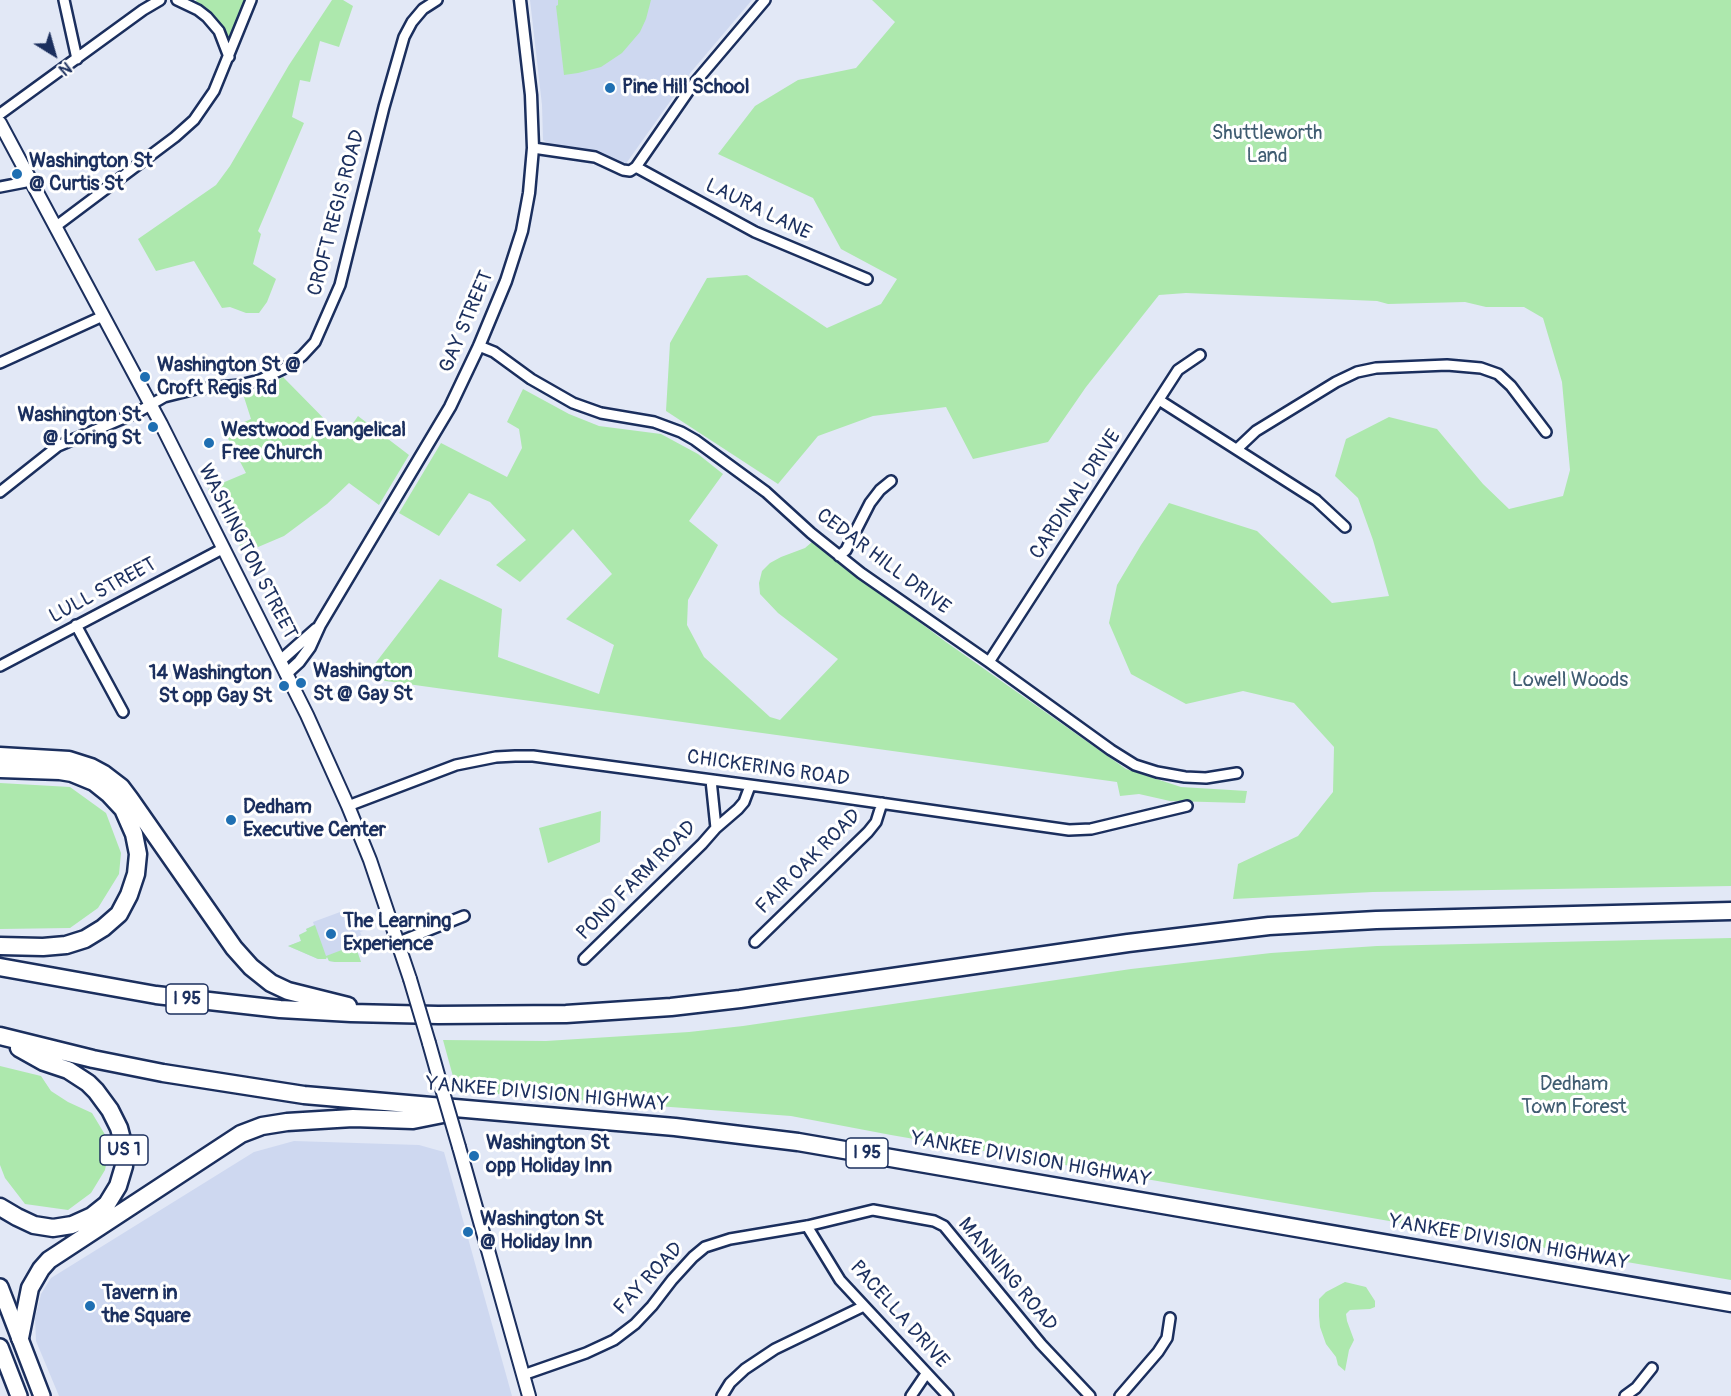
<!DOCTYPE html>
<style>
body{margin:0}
#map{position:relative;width:1731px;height:1396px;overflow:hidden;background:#e2e8f6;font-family:Pangolin,sans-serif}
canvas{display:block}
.north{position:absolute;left:24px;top:24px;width:60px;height:60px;-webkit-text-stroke:4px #fff;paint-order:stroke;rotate:143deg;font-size:16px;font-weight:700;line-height:24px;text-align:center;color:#1b2f5e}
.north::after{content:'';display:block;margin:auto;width:21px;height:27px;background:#1b2f5e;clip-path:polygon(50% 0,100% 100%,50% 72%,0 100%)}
</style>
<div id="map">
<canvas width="1731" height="1396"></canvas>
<div class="north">N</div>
</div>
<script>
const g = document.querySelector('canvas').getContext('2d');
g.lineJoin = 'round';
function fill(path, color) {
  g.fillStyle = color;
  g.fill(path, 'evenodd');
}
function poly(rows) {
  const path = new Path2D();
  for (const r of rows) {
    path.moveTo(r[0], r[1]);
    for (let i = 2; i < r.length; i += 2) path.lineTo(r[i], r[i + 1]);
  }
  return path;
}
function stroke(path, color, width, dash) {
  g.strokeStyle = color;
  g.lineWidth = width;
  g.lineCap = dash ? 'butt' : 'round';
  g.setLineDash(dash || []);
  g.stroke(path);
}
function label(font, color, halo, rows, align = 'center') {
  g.font = font + ' Pangolin,sans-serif';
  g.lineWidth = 6;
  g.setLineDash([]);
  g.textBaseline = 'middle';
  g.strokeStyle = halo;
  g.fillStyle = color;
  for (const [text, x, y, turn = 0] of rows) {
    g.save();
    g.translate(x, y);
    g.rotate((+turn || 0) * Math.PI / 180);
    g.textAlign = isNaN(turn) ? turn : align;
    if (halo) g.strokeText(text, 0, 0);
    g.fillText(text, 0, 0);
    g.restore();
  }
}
const built = poly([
 [530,0,752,0,691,72,625,165,592,150,549,144,543,140,542,105],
 [351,908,357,924,360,924,363,931,360,932,364,942,355,945,361,962,335,962,329,961,327,957,326,959,318,959,288,946,301,941,299,935,307,931,306,929,314,925,313,922],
 [294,1141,419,1145,444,1152,512,1396,59,1396,36,1341,35,1318,41,1294,51,1278,254,1152]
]);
const green = poly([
 [197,0,246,0,241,19,230,39,221,24,211,13,194,2],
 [332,0,343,0,353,6,339,47,320,41,310,82,300,80,292,117,304,123,258,231,261,234,253,264,276,279,267,302,259,313,246,313,230,307,222,308,194,261,156,271,138,239,216,185,230,166,289,65],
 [558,0,651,0,646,19,640,32,622,53,601,67,578,73,564,75,556,6,558,5],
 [872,0,1731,0,1731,886,1373,892,1233,899,1238,864,1298,836,1333,792,1334,747,1294,703,1243,691,1186,704,1131,674,1109,623,1117,585,1141,545,1169,503,1257,531,1332,603,1389,596,1373,540,1358,498,1335,476,1346,439,1389,417,1437,429,1483,484,1509,509,1563,496,1570,470,1562,382,1543,318,1524,307,1486,307,1465,302,1388,304,1377,301,1186,293,1159,295,1086,387,1048,442,973,459,946,407,873,416,818,436,778,484,666,411,670,343,707,278,747,275,827,328,881,304,897,279,841,249,813,198,718,154,755,106,798,80,856,68,895,22],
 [283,377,343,438,358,416,409,455,379,505,349,483,327,504,284,536,244,553,208,489,246,473,224,431,251,419,243,394,263,389],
 [523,389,569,414,599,426,661,434,698,454,723,474,689,521,718,545,688,600,687,625,704,657,770,717,780,720,838,659,778,613,760,594,759,583,762,571,770,563,781,557,805,548,812,542,946,642,1126,769,1181,787,1247,791,1245,803,1170,801,1139,794,1120,796,1117,782,364,678,440,579,502,609,498,657,599,694,614,645,566,619,612,574,573,529,520,582,496,565,526,540,490,502,469,493,439,536,399,513,441,443,507,477,522,448,519,429,507,422],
 [0,783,70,787,106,813,121,853,119,874,98,908,70,928,0,929],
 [601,811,600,842,548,863,539,828],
 [315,925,326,956,355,945,361,962,335,962,329,961,327,957,326,959,318,959,288,946,301,941,299,935,307,931,306,929],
 [1731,938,1731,1280,891,1135,791,1116,457,1091,443,1040,546,1041,689,1032,743,1026,1131,969,1271,953,1377,946],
 [0,1066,41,1076,51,1091,68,1102,92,1113,107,1138,109,1150,105,1170,91,1193,68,1210,25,1204,5,1178,0,1165],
 [1345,1282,1366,1287,1375,1301,1375,1307,1370,1309,1350,1310,1346,1314,1347,1321,1354,1340,1349,1350,1345,1371,1338,1365,1336,1357,1326,1344,1320,1327,1319,1316,1319,1299,1326,1292]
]);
const minor = poly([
 [64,0,77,59],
 [177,0,198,10,207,17,219,31,229,57],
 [0,114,143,10,160,0],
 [533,148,595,157,623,170,630,171,636,167,692,86,765,0],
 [636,167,755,232,867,279],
 [0,187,31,181],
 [55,227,175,137,194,120,214,91,251,0],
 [479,346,494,352,531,379,573,403,601,413,654,422,681,432,695,440,766,492,811,533,861,573,989,662,1111,750,1135,765,1157,772,1185,777,1206,778,1237,773],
 [0,363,103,316],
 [1159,400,1316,500,1345,527],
 [1237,449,1256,431,1336,382,1357,372,1376,368,1447,365,1481,368,1498,374,1511,386,1546,432],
 [0,492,58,446,138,412,164,397,196,389,240,385,260,380,283,369,302,356,315,342,340,285,384,107,404,37,412,22,423,9,437,0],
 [839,556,846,550,849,544,870,503,880,490,891,481],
 [76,625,123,712],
 [989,662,1178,370,1200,355],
 [0,666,224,548],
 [711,780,716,828],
 [348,806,456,765,496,757,515,756,533,756,817,794,1069,830,1091,829,1187,806],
 [399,942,464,916],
 [755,942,868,832,876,822,882,803],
 [584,959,702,844,716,828,738,809,744,802,750,786],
 [807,1226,840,1280,948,1396],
 [523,1375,586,1353,614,1340,635,1324,652,1306,672,1280,693,1257,705,1247,730,1239,807,1226,873,1210,934,1221,944,1226,1041,1344,1090,1396],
 [722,1396,730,1383,745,1369,775,1349,864,1306],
 [911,1396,926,1374],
 [1120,1396,1158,1352,1167,1338,1170,1318],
 [1625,1396,1636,1388,1652,1368]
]);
const tertiary = poly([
 [280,661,316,629],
 [286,674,299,662,310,647,320,625,450,407,479,346,506,281,522,231,529,193,533,148,531,95,520,0]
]);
const secondary = poly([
 [0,123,161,424,307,715,348,806,370,860,410,979],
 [429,1043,440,1082],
 [459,1147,529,1396]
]);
const trunk = poly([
 [0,1287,42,1396],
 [0,1347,19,1396]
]);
const motorway = poly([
 [0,756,69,760,91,767,104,774,121,787,130,799,234,948,251,967,271,983,288,991,348,1006],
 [0,769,60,771,72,773,94,782,109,794,123,809,134,834,138,854,136,874,129,895,119,914,103,928,85,939,66,945,43,947,0,946],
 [0,967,156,995,280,1009,351,1013,438,1015,566,1014,671,1007,740,999,1128,943,1269,926,1376,920,1731,911],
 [0,1036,93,1059,163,1073,304,1095,675,1127,798,1142,1731,1303],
 [0,1207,17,1217,34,1225,53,1228,72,1225,92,1216,107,1204,118,1186,124,1166,124,1147,119,1128,110,1110,96,1091,88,1083,68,1070,44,1062,19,1048],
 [20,1338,30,1288,41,1269,49,1260,241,1134,262,1126,287,1122,353,1118,413,1120,448,1113]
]);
const secondaryBridge = poly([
 [410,979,429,1043],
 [440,1082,459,1147]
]);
const markers = [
 [610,88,6,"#1f6fb2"],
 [17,174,6,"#1f6fb2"],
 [145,377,6,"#1f6fb2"],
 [153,427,6,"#1f6fb2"],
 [209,443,6,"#1f6fb2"],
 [301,683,6,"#1f6fb2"],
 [284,686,6,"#1f6fb2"],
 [231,820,6,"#1f6fb2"],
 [331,934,6,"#1f6fb2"],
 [474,1156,6,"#1f6fb2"],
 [468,1232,6,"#1f6fb2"],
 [90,1306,6,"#1f6fb2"]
];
const shields = [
 [187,999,42],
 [124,1150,48],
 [867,1153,42]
];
const shieldNames = [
 ["I 95",187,999],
 ["US 1",124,1150],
 ["I 95",867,1153]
];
const poiNames = [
 ["Pine Hill School",622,88],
 ["Washington St",29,162],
 ["@ Curtis St",29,185],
 ["Washington St @",157,366],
 ["Croft Regis Rd",157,389],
 ["Washington St",141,416,"right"],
 ["@ Loring St",141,439,"right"],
 ["Westwood Evangelical",221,431],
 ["Free Church",221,454],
 ["Washington",313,672],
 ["St @ Gay St",313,695],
 ["14 Washington",272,674,"right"],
 ["St opp Gay St",272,697,"right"],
 ["Dedham",243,808],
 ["Executive Center",243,831],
 ["The Learning",343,922],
 ["Experience",343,945],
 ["Washington St",486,1144],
 ["opp Holiday Inn",486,1167],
 ["Washington St",480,1220],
 ["@ Holiday Inn",480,1243],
 ["Tavern in",102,1294],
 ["the Square",102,1317]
];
const parkNames = [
 ["Shuttleworth",1267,134],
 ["Land",1267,157],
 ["Lowell Woods",1570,681],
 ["Dedham",1574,1085],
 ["Town Forest",1574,1108]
];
const streetNames = [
 ["LAURA LANE",758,210,26],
 ["CROFT REGIS ROAD",337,213,-75],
 ["GAY STREET",467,322,-67],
 ["CARDINAL DRIVE",1076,495,-57],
 ["WASHINGTON STREET",247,552,63],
 ["CEDAR HILL DRIVE",883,562,37],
 ["LULL STREET",103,591,-28],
 ["CHICKERING ROAD",768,769,8],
 ["FAIR OAK ROAD",809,862,-45],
 ["POND FARM ROAD",637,881,-45],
 ["YANKEE DIVISION HIGHWAY",547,1095,5],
 ["YANKEE DIVISION HIGHWAY",1031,1160,10],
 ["YANKEE DIVISION HIGHWAY",1509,1243,10],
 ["MANNING ROAD",1007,1275,50],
 ["FAY ROAD",649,1279,-47],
 ["PACELLA DRIVE",899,1315,48]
];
fill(built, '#ced8f0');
fill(green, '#ade8ad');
stroke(minor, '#1b2f5e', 14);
stroke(tertiary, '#1b2f5e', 15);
stroke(secondary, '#1b2f5e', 16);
stroke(trunk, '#1b2f5e', 20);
stroke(motorway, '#1b2f5e', 21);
stroke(minor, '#fff', 9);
stroke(tertiary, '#fff', 10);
stroke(secondary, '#fff', 12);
stroke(trunk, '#fff', 15);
stroke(motorway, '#fff', 16);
stroke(secondaryBridge, '#1b2f5e', 16, []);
stroke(secondaryBridge, '#fff', 12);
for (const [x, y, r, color] of markers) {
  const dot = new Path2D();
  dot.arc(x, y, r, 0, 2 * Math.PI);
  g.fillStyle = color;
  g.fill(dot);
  stroke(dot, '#fff', 2);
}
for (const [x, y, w] of shields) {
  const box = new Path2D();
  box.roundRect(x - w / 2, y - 15, w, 30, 4.5);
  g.fillStyle = '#fff';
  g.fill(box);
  stroke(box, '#1b2f5e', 1.5);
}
label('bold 18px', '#1b2f5e', null, shieldNames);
label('bold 20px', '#1b2f5e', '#fff', poiNames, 'left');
label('20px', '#405d72', '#fff', parkNames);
label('20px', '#1b2f5e', '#fff', streetNames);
</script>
